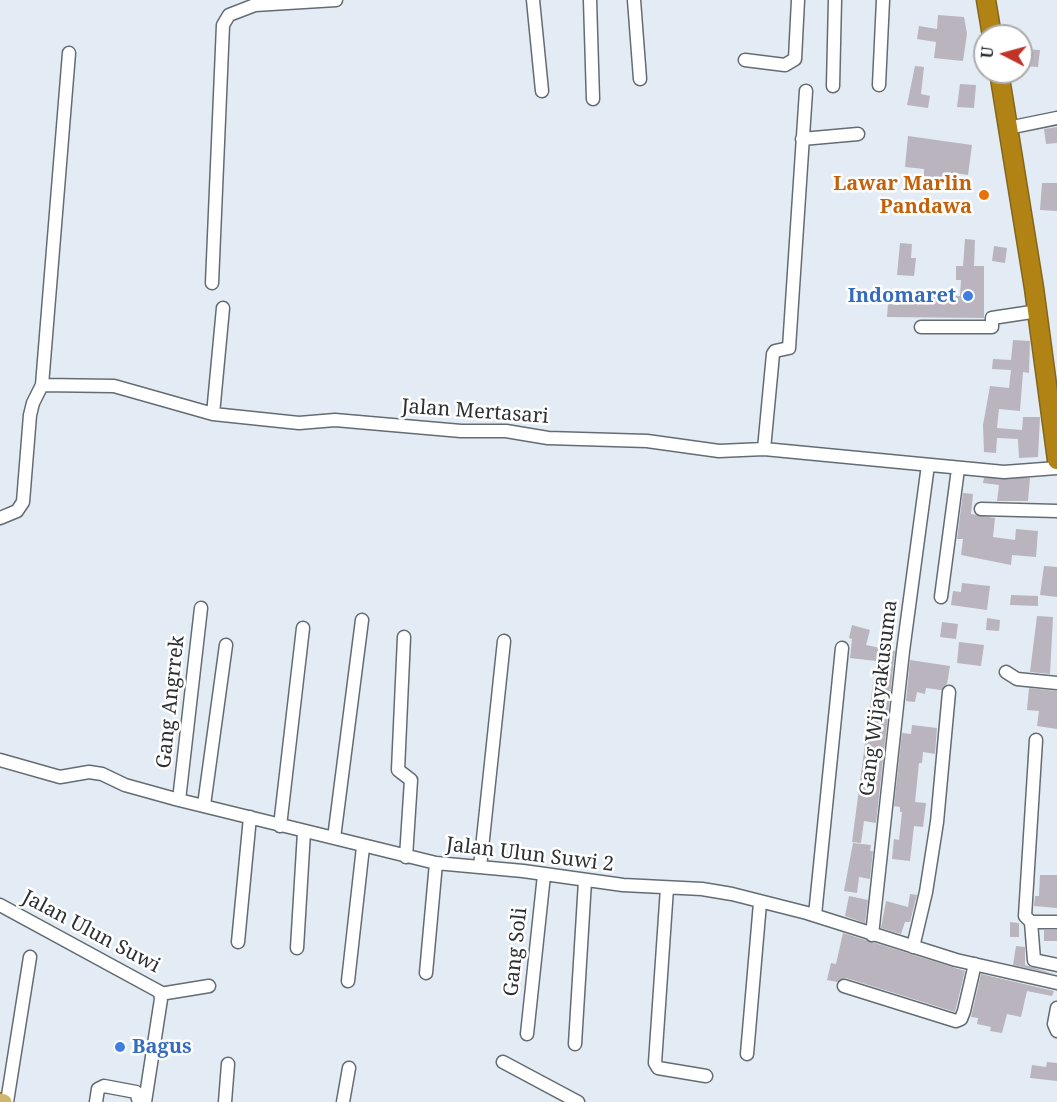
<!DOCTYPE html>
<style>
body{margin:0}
#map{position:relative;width:1057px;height:1102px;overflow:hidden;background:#e3ecf4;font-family:"Noto Serif",serif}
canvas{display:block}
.north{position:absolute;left:973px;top:24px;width:60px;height:60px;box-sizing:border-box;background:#fff;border:2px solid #abacad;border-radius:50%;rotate:276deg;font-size:16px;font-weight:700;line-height:24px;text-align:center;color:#2d3033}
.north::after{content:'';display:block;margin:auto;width:21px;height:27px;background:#c03326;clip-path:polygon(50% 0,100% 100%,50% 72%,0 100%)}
</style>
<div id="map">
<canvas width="1057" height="1102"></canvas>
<div class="north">U</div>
</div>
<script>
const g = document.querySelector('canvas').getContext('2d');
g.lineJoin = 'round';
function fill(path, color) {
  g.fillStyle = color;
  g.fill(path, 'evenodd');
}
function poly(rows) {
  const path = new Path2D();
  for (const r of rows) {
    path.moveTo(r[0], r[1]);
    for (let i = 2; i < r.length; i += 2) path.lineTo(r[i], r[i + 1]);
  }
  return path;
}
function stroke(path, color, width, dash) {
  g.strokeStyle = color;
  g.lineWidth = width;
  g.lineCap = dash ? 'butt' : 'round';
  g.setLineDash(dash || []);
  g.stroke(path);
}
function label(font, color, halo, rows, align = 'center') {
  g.font = font + ' "Noto Serif",serif';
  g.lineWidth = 5;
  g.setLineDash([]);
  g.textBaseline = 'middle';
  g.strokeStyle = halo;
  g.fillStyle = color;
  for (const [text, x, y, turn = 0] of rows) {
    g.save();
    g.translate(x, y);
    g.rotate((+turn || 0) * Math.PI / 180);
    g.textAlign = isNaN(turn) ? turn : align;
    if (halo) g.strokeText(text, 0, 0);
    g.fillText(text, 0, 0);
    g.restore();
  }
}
const building = poly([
 [938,15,964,17,967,34,963,61,934,58,936,42,917,39,919,26,937,29],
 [1021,49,1040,50,1038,67,1021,66],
 [915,66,924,67,921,94,930,96,928,108,907,105],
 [960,84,976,85,974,108,957,107],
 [1057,127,1057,143,1046,144,1044,129],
 [908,136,972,145,968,175,955,173,954,179,924,176,924,169,905,167],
 [1042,183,1057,183,1057,211,1040,210],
 [965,239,975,240,974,266,984,266,984,318,887,317,888,304,899,305,899,293,960,296,961,280,956,280,956,266,963,266],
 [900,243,912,244,911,258,916,258,914,276,897,275],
 [994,246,1007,248,1005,263,992,261],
 [1013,340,1030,341,1029,373,1023,372,1020,411,999,409,997,428,1022,430,1023,417,1040,417,1038,457,1019,458,1018,439,997,438,996,453,984,452,983,425,990,386,1009,388,1011,370,992,369,993,359,1011,360],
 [984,478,1030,478,1028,501,997,501,999,485,983,483],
 [963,493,973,494,971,514,995,518,993,537,1015,540,1016,529,1038,531,1036,557,1012,555,1011,565,961,555,963,539,957,539],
 [1044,566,1057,567,1057,597,1040,595],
 [962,583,990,586,987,610,951,605,953,591,961,592],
 [1011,595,1038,596,1038,606,1010,605],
 [1037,616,1053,617,1050,674,1030,672],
 [987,618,1000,620,999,631,986,630],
 [942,622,958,624,956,639,940,637],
 [852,625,870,630,866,645,895,651,876,823,864,821,861,843,852,842,876,661,850,658,852,639,849,638],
 [959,642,984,645,981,666,957,663],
 [910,660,950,666,947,684,941,690,926,688,925,694,917,692,915,702,906,701],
 [1029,688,1057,691,1057,729,1037,726,1039,711,1027,710],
 [912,725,937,728,935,754,923,752,922,763,919,763,915,802,926,803,923,827,914,826,910,861,892,859,894,839,899,840,902,812,900,812,900,807,894,806,902,733,911,734],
 [853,843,871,845,870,851,873,851,870,879,859,877,857,893,844,891],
 [1040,875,1057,875,1057,908,1034,906,1035,896,1039,896],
 [910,894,917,895,910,922,905,922,901,934,881,928,886,901,908,907],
 [849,896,868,900,865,923,845,916],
 [1010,922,1019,923,1019,937,1010,937],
 [1044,930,1057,930,1057,941,1044,941],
 [843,933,965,971,955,1012,846,978,837,982,827,980,831,963,836,964],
 [1016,946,1025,947,1025,965,1057,975,1013,965],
 [981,974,1054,991,1052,996,1027,991,1021,1017,1007,1014,1002,1033,990,1031,991,1027,977,1024,978,1018,971,1017],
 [1047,1062,1057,1063,1057,1081,1030,1078,1032,1065,1046,1067]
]);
const minor = poly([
 [533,0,542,91],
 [590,0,593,99],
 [634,0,640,79],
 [745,60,785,65,795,59,798,0],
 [879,85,883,0],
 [833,86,835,0],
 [1008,128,1057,118],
 [802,139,858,134],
 [212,283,223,25,229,15,255,5,336,0],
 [921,327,992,327,992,318,1038,311],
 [42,385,114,386,213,414,299,423,335,420,461,431,506,431,548,438,647,441,719,451,764,449,1004,472,1057,468],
 [42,385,69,53],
 [213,414,223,308],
 [764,449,773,354,775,351,789,348,806,91],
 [981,509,1057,511],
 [0,518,17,511,23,502,30,415,33,403,42,385],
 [941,597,958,469],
 [404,637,398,770,411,780,406,857],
 [1006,672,1017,679,1057,683],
 [1036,740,1025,916,1031,922,1057,922],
 [0,760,60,777,89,772,102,774,125,785,179,800,436,863,523,871,623,885,702,889,732,894,807,913,956,960,1057,983],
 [179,800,201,608],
 [204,805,226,645],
 [280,826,303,628],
 [334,838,362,620],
 [480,867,504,641],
 [667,888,655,1063,658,1068,706,1076],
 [0,905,160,992,161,999,145,1102],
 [815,915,842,648],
 [1031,922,1034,960,1057,965],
 [872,935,903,651,928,465],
 [238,942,250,817],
 [913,947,926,892,937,822,949,692],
 [297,948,304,832],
 [426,973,436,863],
 [348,981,363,847],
 [844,986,956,1021,961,1019,964,1011,975,964],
 [160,994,209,986],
 [1057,1008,1054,1024,1057,1031],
 [527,1034,544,875],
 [575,1044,585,881],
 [747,1054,760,903],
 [503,1062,578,1102],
 [7,1102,30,957],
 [96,1102,98,1089,104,1086,136,1092,139,1102],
 [225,1102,228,1064],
 [343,1102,349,1068]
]);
const major = poly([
 [0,1101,4,1102]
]);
const highway = poly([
 [986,0,992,36],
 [999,72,1034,288,1057,460]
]);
const markers = [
 [984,195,6,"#e8710a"],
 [968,296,6,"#3f7fe0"],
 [120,1047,6,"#3f7fe0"]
];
const foodNames = [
 ["Lawar Marlin",972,184],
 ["Pandawa",972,207]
];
const shopNames = [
 ["Indomaret",956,296],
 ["Bagus",132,1047,"left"]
];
const streetNames = [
 ["Jalan Mertasari",475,412,4],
 ["Gang Wijayakusuma",879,698,-83],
 ["Gang Angrrek",171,702,-84],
 ["Jalan Ulun Suwi 2",530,855,7],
 ["Jalan Ulun Suwi",91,932,28],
 ["Gang Soli",516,952,-84]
];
fill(building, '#b9b4bd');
stroke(minor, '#646c73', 15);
stroke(major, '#83661f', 18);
stroke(highway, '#83661f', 21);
stroke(minor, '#fff', 12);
stroke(major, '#d0b572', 15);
stroke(highway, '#b18314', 18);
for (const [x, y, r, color] of markers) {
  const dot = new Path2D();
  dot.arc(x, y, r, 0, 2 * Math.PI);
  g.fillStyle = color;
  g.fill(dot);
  stroke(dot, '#fff', 2);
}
label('bold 20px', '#c56008', '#fff', foodNames, 'right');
label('bold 20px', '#366cbe', '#fff', shopNames, 'right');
label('20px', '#2d3033', '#fff', streetNames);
</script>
